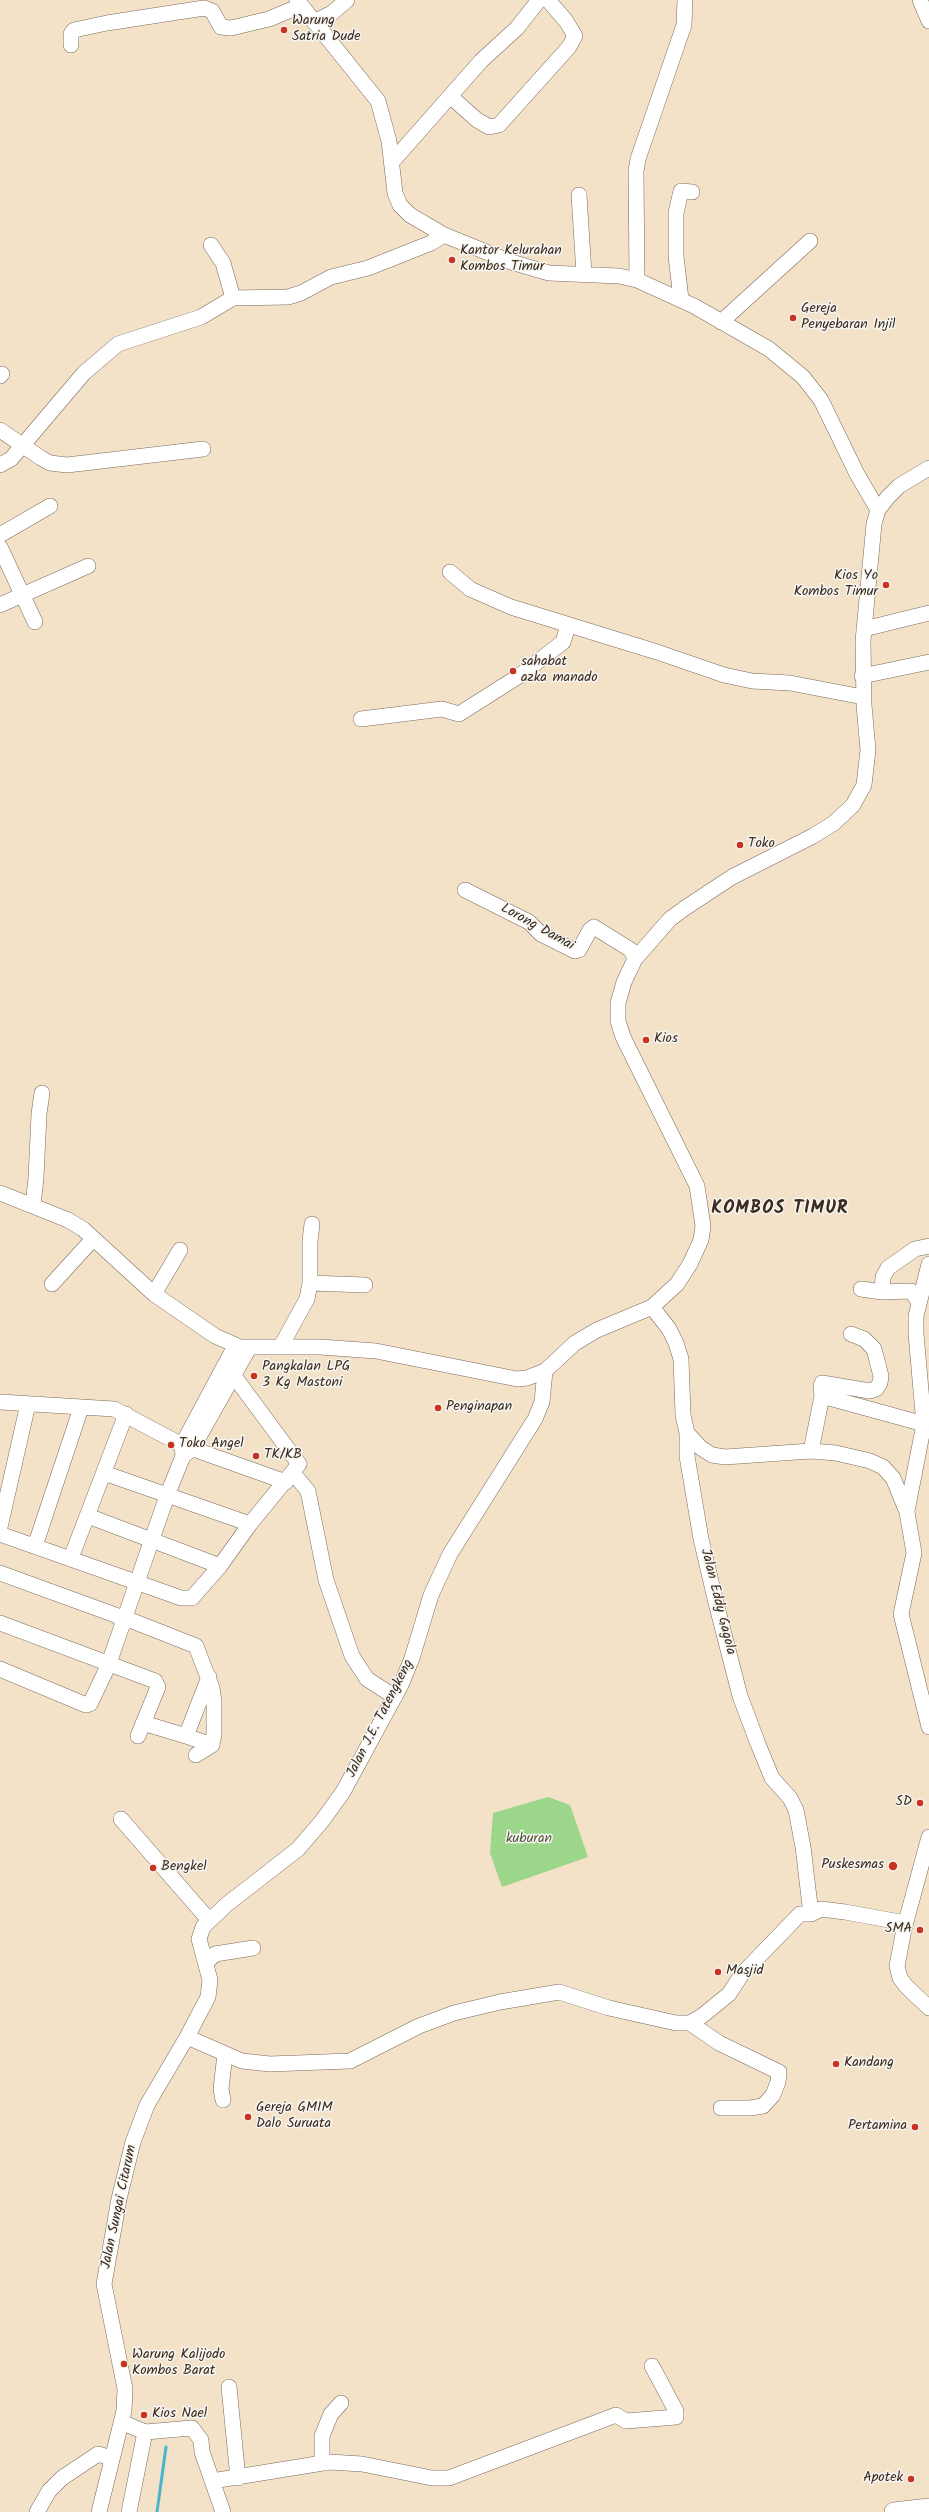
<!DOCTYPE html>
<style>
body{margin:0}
canvas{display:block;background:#f3e1c8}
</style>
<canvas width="929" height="2512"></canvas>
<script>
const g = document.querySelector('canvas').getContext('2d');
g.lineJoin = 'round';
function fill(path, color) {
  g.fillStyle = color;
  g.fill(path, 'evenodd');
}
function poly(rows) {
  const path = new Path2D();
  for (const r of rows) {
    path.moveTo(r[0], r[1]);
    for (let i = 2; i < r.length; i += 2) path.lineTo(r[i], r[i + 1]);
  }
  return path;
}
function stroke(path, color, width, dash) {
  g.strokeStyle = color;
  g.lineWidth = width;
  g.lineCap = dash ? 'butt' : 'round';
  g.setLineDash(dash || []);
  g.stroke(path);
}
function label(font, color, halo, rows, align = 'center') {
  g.font = font + ' Kalam,sans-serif';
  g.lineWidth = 3;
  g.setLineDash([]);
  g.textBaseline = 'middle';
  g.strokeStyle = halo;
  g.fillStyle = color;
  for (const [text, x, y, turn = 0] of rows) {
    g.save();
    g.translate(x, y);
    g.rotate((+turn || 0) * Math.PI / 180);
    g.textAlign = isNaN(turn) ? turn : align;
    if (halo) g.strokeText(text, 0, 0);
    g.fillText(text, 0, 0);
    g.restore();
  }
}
const green = poly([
 [548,1797,570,1805,588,1857,502,1887,490,1853,493,1813]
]);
const stream = poly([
 [157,2512,166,2447]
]);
const minor = poly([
 [297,0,378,101,389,141,395,193,400,205,410,215,444,235,511,262,549,273,619,276,637,280,694,306,769,349,803,377,821,400,857,474,878,510],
 [920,0,929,21],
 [314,22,332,13,347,0],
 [71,45,71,34,74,30,107,23,204,8,212,11,221,27,231,28,269,19,300,6],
 [450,96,477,120,489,127,499,125,569,47,575,36,566,21,548,0],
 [392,162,481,61,517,28,539,0],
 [579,195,584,274],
 [211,245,223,263,233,298],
 [637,280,636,171,638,159,684,25,685,0],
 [681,299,676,256,676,213,681,191,692,192],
 [721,322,810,241],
 [0,376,2,374],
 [0,430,41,458,50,463,67,465,203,449],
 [0,465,11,459,84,373,118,344,201,317,233,298,288,297,301,293,331,277,368,268,431,243,444,235],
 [0,535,50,506],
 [0,547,35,622],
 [450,572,470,589,511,607,657,652,724,675,752,681,790,683,863,697],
 [0,605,88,566],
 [864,629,929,613],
 [862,676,929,662],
 [361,719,442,709,459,714,519,676,563,642,568,626],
 [465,890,529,922,541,934,575,951,579,950,590,930,594,927,631,950,635,959],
 [0,1193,68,1220,83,1229,154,1294,215,1336,240,1347,320,1347,376,1351,517,1379,527,1378,545,1371,575,1343,597,1330,652,1307,677,1284,690,1264,701,1240,703,1226,697,1186,623,1037,618,1021,618,1003,624,982,635,959,670,919,685,908,732,877,813,836,834,823,853,805,864,785,868,750,864,705,863,641,874,524,878,510,888,497,899,486,929,468],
 [33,1205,36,1178,39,1114,42,1093],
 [310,1283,365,1285],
 [52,1284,93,1239],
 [861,1289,882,1292,911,1291,919,1302],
 [882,1292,883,1277,888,1268,915,1249,929,1246],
 [154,1294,180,1250],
 [652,1307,669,1329,676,1343,681,1359,683,1415,687,1433,701,1448,712,1455,725,1457,811,1451,836,1453,870,1461,883,1467,893,1478,907,1512,914,1553,901,1614,929,1727],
 [235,1346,182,1445,183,1456,192,1449,249,1348],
 [281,1346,307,1299,310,1283,310,1241,312,1224],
 [822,1396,821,1386,822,1383,870,1391,876,1389,880,1383,881,1376,874,1349,864,1339,851,1334],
 [0,1402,114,1409,182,1445,286,1482],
 [687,1433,687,1456,701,1539,716,1603,740,1696,758,1744,772,1778,790,1798,796,1810,803,1847,811,1914],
 [811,1451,822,1396,924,1424],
 [104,1473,250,1524],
 [293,1473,308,1491,326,1580,352,1656,367,1679,395,1697],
 [907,1511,924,1424,916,1334,916,1316,929,1264],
 [88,1516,220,1566],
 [0,1527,28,1404],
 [0,1534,181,1598,192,1598,220,1566,250,1524,299,1464,234,1376],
 [35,1546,81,1408],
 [71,1558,126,1414],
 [0,1573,118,1616,123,1623,130,1620,196,1646,212,1688,214,1702,214,1734,212,1745,186,1736],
 [0,1623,155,1681,158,1687,138,1736],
 [0,1669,86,1705,90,1704,108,1666,167,1496,183,1456],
 [143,1723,186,1736,209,1677],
 [196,1755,212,1745],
 [121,1819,208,1919],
 [929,1837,904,1929,897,1966,900,1978,906,1986,929,2008],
 [206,1963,215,1954,253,1948],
 [690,2023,719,2043,779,2072,778,2082,773,2095,763,2106,750,2108,721,2108],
 [187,2037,242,2061,270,2064,350,2061,419,2026,454,2013,500,2002,559,1992,609,2008,676,2023,690,2023,702,2016,729,1994,742,1974,800,1914,811,1914,821,1909,845,1912,900,1922,904,1929],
 [223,2100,221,2089,225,2054],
 [229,2387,238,2478],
 [121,2422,145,2432,192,2428,201,2440,202,2452,223,2512],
 [325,2463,322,2456,322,2436,331,2414,341,2403],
 [212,2481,329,2462,362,2464,432,2478,449,2478,616,2415,626,2421,676,2417,676,2411,652,2366],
 [37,2512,49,2491,62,2478,98,2454,111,2458],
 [99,2512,124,2411,125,2389,104,2284,119,2199,133,2142,147,2105,187,2037,208,1997,210,1980,199,1939,203,1927,226,1905,298,1849,322,1821,343,1792,401,1685,412,1658,431,1595,450,1554,535,1419,542,1402,545,1371],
 [129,2512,145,2432]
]);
const major = poly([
 [894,2512,929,2508]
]);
const markers = [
 [284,30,4,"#c8321e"],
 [452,260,4,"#c8321e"],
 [793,318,4,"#c8321e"],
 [886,585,4,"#c8321e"],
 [513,671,4,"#c8321e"],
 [740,845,4,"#c8321e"],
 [646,1040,4,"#c8321e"],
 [254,1376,4,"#c8321e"],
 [438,1408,4,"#c8321e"],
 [171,1445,4,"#c8321e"],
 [256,1456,4,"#c8321e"],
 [920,1803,4,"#c8321e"],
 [893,1866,5,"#c8321e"],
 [153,1868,4,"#c8321e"],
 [920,1930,4,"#c8321e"],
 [718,1972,4,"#c8321e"],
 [836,2064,4,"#c8321e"],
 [248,2117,4,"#c8321e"],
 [915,2127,4,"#c8321e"],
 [124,2364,4,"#c8321e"],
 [144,2415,4,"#c8321e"],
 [911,2479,4,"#c8321e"]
];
const poiNames = [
 ["Warung",292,22],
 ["Satria Dude",292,38],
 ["Kantor Kelurahan",460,252],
 ["Kombos Timur",460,268],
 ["Gereja",801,310],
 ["Penyebaran Injil",801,326],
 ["Kios Yo",878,577,"right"],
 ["Kombos Timur",878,593,"right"],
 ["sahabat",521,663],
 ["azka manado",521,679],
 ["Toko",748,845],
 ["Kios",654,1040],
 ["Pangkalan LPG",262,1368],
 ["3 Kg Mastoni",262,1384],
 ["Penginapan",446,1408],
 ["Toko Angel",179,1445],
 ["TK/KB",264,1456],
 ["SD",912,1803,"right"],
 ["Puskesmas",884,1866,"right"],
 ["Bengkel",161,1868],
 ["SMA",912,1930,"right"],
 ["Masjid",726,1972],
 ["Kandang",844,2064],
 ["Gereja GMIM",256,2109],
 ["Dalo Suruata",256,2125],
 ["Pertamina",907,2127,"right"],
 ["Warung Kalijodo",132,2356],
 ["Kombos Barat",132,2372],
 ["Kios Nael",152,2415],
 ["Apotek",903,2479,"right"]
];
const streetNames = [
 ["Lorong Damai",537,928,29],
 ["Jalan Eddy Gagola",717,1602,76],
 ["Jalan J.E. Tatengkeng",381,1719,-63],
 ["Jalan Sungai Citarum",120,2207,-78]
];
const parkNames = [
 ["kuburan",529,1840]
];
const districtNames = [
 ["KOMBOS TIMUR",780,1210]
];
fill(green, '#9bd68a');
stroke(stream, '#4db5cb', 3);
stroke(minor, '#7b6a5a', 16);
stroke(major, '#7b6a5a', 20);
stroke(minor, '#fff', 15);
stroke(major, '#fff', 19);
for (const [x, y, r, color] of markers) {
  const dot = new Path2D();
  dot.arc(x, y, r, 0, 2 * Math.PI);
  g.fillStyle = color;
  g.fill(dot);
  stroke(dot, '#f6f6f2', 1.5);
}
label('14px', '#3b2a1e', '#f6f6f2', poiNames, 'left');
label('14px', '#3b2a1e', '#f6f6f2', streetNames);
label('14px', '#535539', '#f6f6f2', parkNames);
g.letterSpacing = '1px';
label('bold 18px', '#3b2a1e', '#f6f6f2', districtNames);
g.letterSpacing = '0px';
</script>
